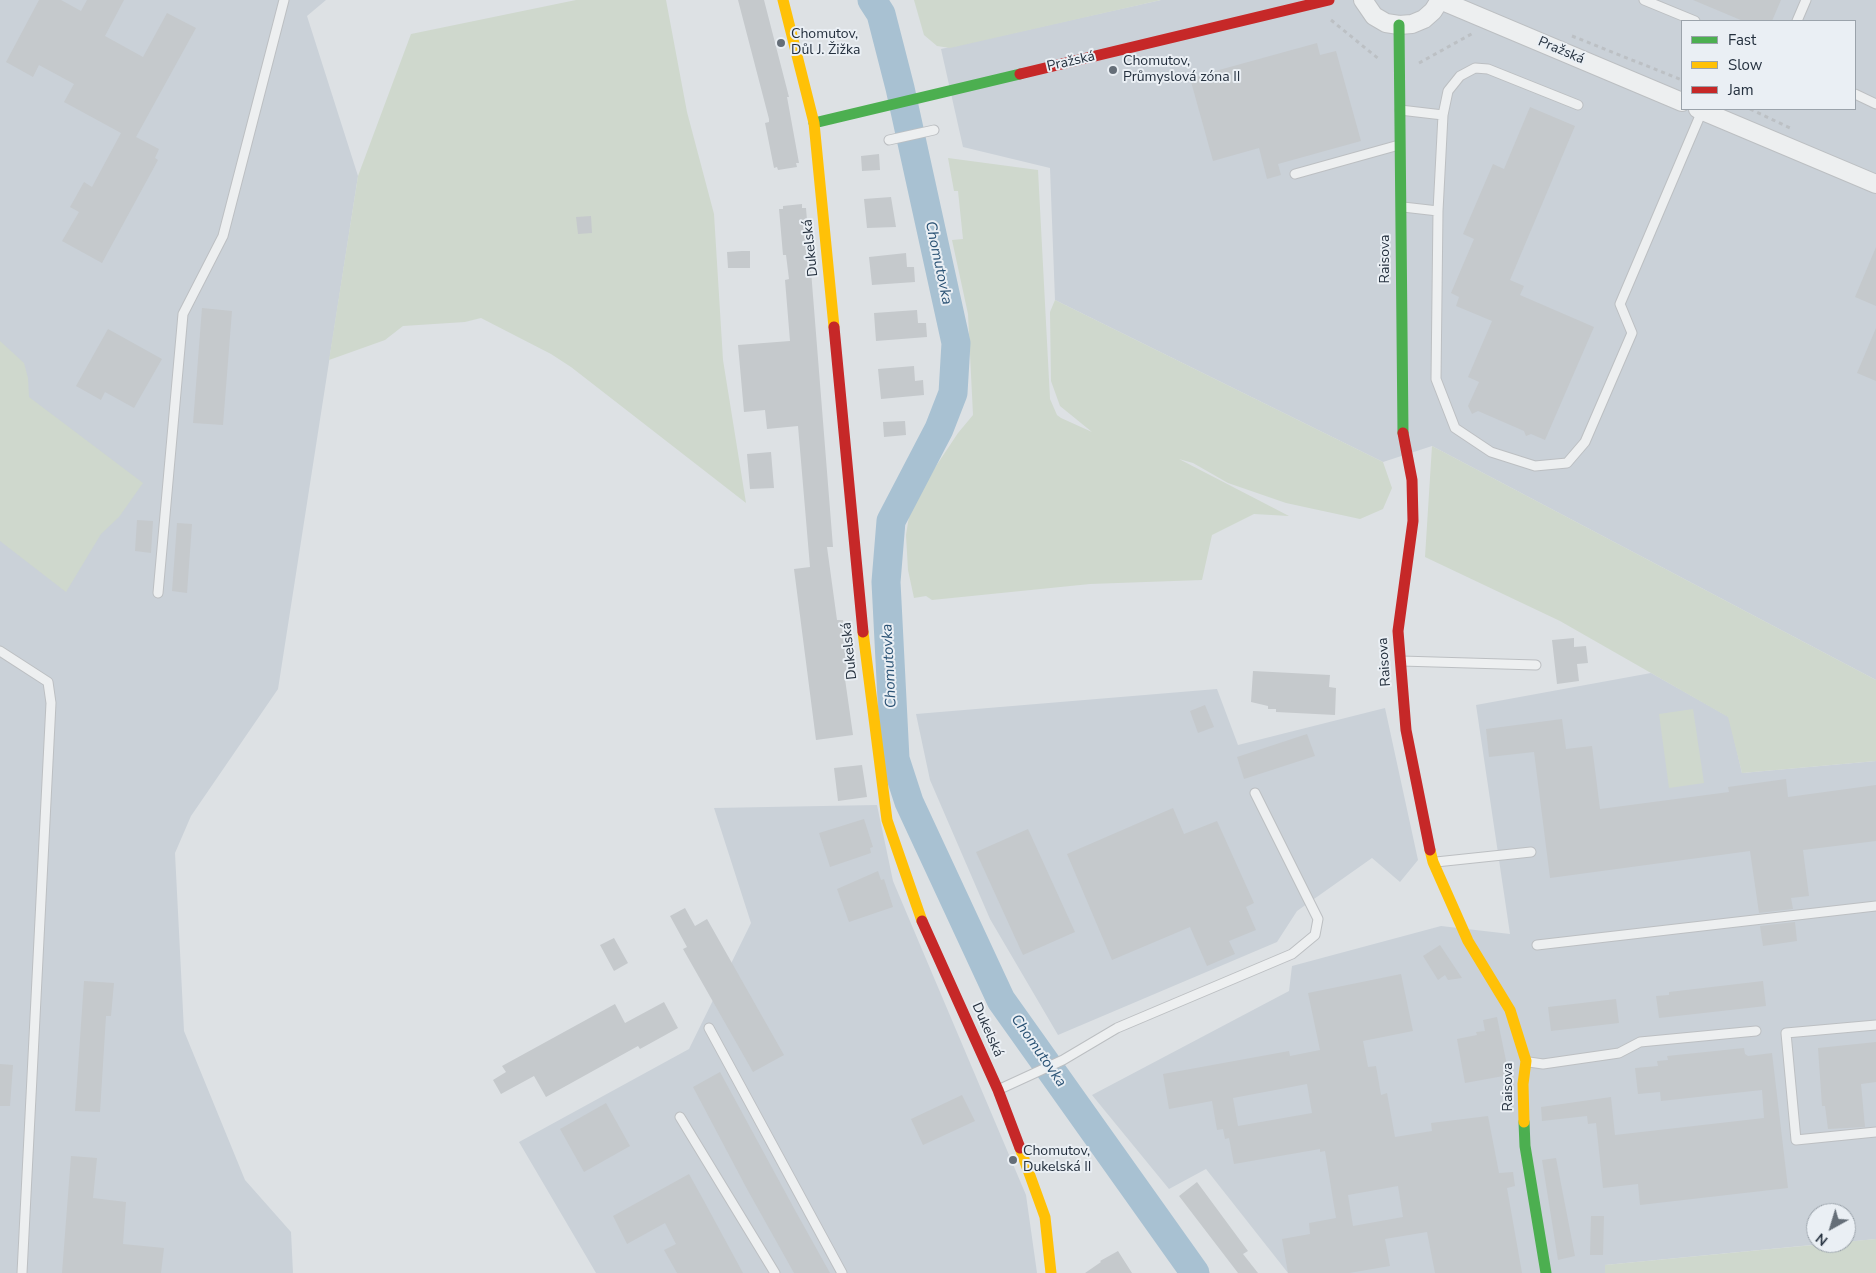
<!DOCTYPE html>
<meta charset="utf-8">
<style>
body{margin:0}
#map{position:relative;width:1876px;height:1273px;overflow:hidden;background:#dde1e4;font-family:"Nunito Sans",sans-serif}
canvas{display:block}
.legend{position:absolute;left:1681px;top:20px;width:175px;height:90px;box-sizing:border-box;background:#eaeff4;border:1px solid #9ba3ab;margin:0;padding:6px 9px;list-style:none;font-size:15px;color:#24303e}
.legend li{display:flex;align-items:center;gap:10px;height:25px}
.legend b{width:25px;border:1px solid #9ba3ab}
.north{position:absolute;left:1806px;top:1203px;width:50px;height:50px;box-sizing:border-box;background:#eaeff4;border:1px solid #9ba3ab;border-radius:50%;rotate:219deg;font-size:14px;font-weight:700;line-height:20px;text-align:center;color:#24303e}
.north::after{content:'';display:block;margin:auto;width:18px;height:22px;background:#656e78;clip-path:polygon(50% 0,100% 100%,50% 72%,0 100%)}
</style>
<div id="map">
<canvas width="1876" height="1273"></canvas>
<ul class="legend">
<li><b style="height:6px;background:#4caf50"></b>Fast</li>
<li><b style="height:6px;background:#ffc107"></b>Slow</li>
<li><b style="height:6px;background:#c62828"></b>Jam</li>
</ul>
<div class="north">N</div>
</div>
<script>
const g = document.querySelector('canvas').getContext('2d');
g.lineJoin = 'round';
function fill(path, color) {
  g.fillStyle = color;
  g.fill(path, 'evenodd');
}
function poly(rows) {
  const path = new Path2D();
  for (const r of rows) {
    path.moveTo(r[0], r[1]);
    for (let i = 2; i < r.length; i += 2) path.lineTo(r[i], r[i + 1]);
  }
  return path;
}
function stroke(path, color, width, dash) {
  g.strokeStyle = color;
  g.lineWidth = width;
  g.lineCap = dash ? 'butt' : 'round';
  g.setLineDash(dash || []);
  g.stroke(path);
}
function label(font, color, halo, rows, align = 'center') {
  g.font = font + ' "Nunito Sans",sans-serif';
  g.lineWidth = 4;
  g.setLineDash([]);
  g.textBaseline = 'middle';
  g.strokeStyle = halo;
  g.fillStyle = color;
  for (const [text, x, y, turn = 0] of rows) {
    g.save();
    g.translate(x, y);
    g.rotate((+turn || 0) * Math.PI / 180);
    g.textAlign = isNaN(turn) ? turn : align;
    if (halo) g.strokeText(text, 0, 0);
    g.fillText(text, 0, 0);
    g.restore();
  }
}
const built = poly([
 [0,0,326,0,307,16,358,176,278,689,191,816,175,853,184,1031,245,1180,291,1232,293,1273,0,1273],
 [1161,0,1876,0,1876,680,1432,446,1383,462,1055,300,1050,168,963,147,941,49],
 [1682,21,1855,21,1855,109,1682,109],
 [1651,673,1729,717,1742,773,1876,761,1876,1239,1846,1242,1846,1213,1816,1213,1816,1243,1832,1243,1605,1265,1605,1273,1288,1273,1206,1169,1169,1189,1092,1095,1289,991,1292,966,1441,926,1510,934,1476,705],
 [1217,689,1238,745,1385,708,1418,860,1400,882,1372,858,1297,911,1277,942,1058,1035,990,919,930,780,916,714],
 [877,805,893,881,1026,1195,1037,1273,596,1273,519,1142,689,1049,751,923,714,808]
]);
const green = poly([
 [576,0,666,0,687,112,714,214,723,360,746,503,571,367,551,354,481,318,465,322,403,326,385,340,329,360,358,176,411,34],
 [914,0,1161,0,950,48,937,46,924,35],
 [948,158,1038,170,1050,399,1057,415,1061,418,1092,432,1060,406,1051,381,1050,312,1055,300,1383,462,1392,488,1383,509,1360,519,1286,503,1228,483,1193,463,1179,459,1289,516,1254,514,1212,535,1202,580,1090,584,932,600,926,596,914,598,908,570,906,535,910,510,918,493,958,433,973,415,968,314,952,240,963,239,958,191,954,191],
 [0,341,24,363,28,378,29,397,143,483,119,517,101,534,66,592,0,541],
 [1432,446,1876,680,1876,761,1742,773,1728,717,1560,621,1425,557],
 [1693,709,1704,783,1669,788,1659,714],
 [1876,1239,1876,1273,1605,1273,1605,1265]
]);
const river = poly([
 [872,0,881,14,900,88,956,343,953,393,939,429,891,521,886,582,895,759,909,802,1001,1000,1195,1273]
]);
const building = poly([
 [39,0,61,0,81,11,87,0,124,0,105,36,143,57,167,13,196,28,136,137,159,149,155,158,158,160,102,263,62,241,79,212,70,207,84,182,92,187,121,133,64,102,74,84,39,65,33,77,6,62],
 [738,0,764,0,789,97,787,97,799,163,796,163,797,167,778,170,777,167,774,168,765,123,769,122,769,119],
 [1693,0,1781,0,1772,21,1743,21],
 [1317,43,1320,55,1336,51,1361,141,1278,164,1281,175,1267,179,1259,148,1213,161,1190,78],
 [1530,107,1575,126,1510,280,1524,286,1520,295,1594,327,1545,440,1531,434,1526,436,1524,431,1478,411,1472,414,1468,406,1479,382,1468,377,1492,321,1456,306,1459,297,1451,293,1474,239,1463,234,1493,164,1504,169],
 [879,154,880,170,862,171,861,156],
 [891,197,896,227,867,228,864,199],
 [802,204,802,208,806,208,833,547,827,547,837,620,843,620,850,678,845,679,853,735,816,740,794,569,810,567,798,426,767,429,765,410,744,412,738,345,790,341,785,280,789,279,786,255,783,255,779,209,783,209,783,206],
 [591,216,592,233,578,234,576,217],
 [1876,247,1876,306,1855,297],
 [742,251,750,251,750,268,728,268,727,252],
 [906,253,907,267,914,267,915,282,872,285,869,257],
 [202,308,232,311,223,425,193,423],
 [917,310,918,323,926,323,927,337,876,341,874,313],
 [1876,328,1876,381,1857,373],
 [108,329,162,359,134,408,105,392,101,400,76,386],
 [914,366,915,381,923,380,924,395,881,399,878,369],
 [905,421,906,435,884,437,883,422],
 [771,452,774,488,750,489,747,454],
 [137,520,153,521,151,553,135,551],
 [177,523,192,524,187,593,172,591],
 [1574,638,1574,647,1586,646,1588,663,1577,664,1579,681,1557,684,1552,640],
 [1253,671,1330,675,1329,687,1336,688,1335,715,1276,712,1276,709,1268,709,1268,706,1251,702],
 [1205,705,1214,727,1198,733,1190,711],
 [1562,719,1566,749,1592,746,1600,809,1729,792,1728,787,1786,779,1788,797,1876,785,1876,841,1803,850,1809,896,1791,898,1793,909,1759,913,1750,851,1550,878,1534,752,1489,757,1486,729],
 [1307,734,1315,756,1244,779,1237,757],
 [862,765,867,797,838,801,834,768],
 [1173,808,1184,834,1217,821,1254,903,1246,907,1256,930,1229,941,1235,954,1207,966,1190,927,1112,960,1067,854],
 [864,819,873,847,870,848,871,853,830,867,819,833],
 [1028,829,1075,932,1023,955,976,852],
 [878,871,881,880,884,879,893,907,849,922,837,889],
 [685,908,695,926,707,919,784,1055,753,1072,683,949,687,947,670,916],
 [1795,922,1797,941,1763,946,1760,926],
 [614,938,628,963,614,971,600,945],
 [1440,945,1462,978,1448,980,1445,975,1438,980,1423,956],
 [1401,974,1413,1031,1363,1041,1368,1067,1376,1066,1381,1095,1387,1093,1395,1137,1432,1131,1431,1123,1488,1116,1499,1173,1513,1172,1515,1186,1507,1188,1522,1273,1435,1273,1427,1232,1385,1239,1390,1266,1349,1273,1288,1273,1282,1239,1310,1234,1309,1223,1336,1218,1325,1151,1320,1152,1320,1149,1234,1164,1229,1138,1225,1139,1223,1129,1217,1130,1212,1101,1169,1109,1163,1074,1289,1051,1290,1056,1320,1050,1308,993],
 [1307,1084,1312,1113,1238,1126,1233,1098],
 [1398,1186,1403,1217,1353,1226,1348,1195],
 [84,981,114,983,111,1016,106,1016,100,1112,75,1111],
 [1763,981,1766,1006,1659,1018,1656,996,1669,995,1669,992],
 [1616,999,1619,1023,1551,1031,1548,1007],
 [664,1002,678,1028,640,1049,638,1046,546,1097,534,1076,501,1094,493,1080,506,1072,502,1066,615,1004,625,1023],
 [1497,1017,1509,1075,1465,1083,1457,1039,1477,1035,1476,1032,1485,1031,1483,1020],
 [1876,1042,1876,1082,1861,1084,1865,1127,1828,1129,1825,1106,1822,1106,1818,1048],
 [1744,1048,1745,1054,1748,1056,1772,1053,1788,1188,1640,1205,1638,1184,1603,1188,1596,1123,1588,1124,1587,1116,1542,1121,1541,1107,1611,1097,1615,1135,1764,1118,1762,1090,1661,1101,1660,1092,1638,1094,1635,1068,1658,1066,1657,1061,1668,1060,1667,1056],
 [0,1064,13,1065,10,1106,0,1106],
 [720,1072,796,1212,830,1273,794,1273,747,1189,693,1087],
 [962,1095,975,1121,923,1145,911,1119],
 [606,1103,630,1146,584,1172,560,1129],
 [71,1156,97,1158,93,1198,126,1202,123,1244,164,1248,161,1273,62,1273],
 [1556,1158,1575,1256,1558,1260,1542,1160],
 [689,1174,704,1201,743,1273,677,1273,664,1250,676,1244,665,1223,627,1244,613,1216],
 [1197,1182,1248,1251,1243,1254,1258,1273,1238,1273,1179,1196],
 [1591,1216,1604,1216,1603,1255,1590,1255],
 [1118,1251,1132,1273,1085,1273,1101,1262,1100,1261]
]);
const path = poly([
 [1331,20,1380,60],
 [1572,36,1682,80],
 [1419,63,1475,32],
 [1750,109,1790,128]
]);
const lane = poly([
 [1644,0,1695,21],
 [1797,21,1806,0],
 [1855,94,1876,104],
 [1400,110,1443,115,1438,211,1436,379,1455,428,1491,452,1535,466,1567,463,1585,442,1632,333,1620,304,1702,111],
 [1443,115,1448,91,1460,76,1475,68,1488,69,1578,105],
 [889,140,934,130],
 [1295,174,1399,145],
 [1403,207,1438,211],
 [158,593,183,314,223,236,284,0],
 [0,651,48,682,51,703,22,1273],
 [1401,661,1536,665],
 [1436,862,1531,852],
 [1537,945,1876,906],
 [1876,1025,1786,1033,1796,1140,1876,1132],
 [709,1028,842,1273],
 [1529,1062,1543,1064,1619,1053,1640,1042,1756,1031],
 [1000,1089,1063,1060,1117,1028,1292,954,1315,935,1318,919,1255,793],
 [680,1117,775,1273]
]);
const street = poly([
 [1363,0,1374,16,1386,23,1399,25,1412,24,1424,19,1433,11,1440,0],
 [1440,0,1682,102],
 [1698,109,1876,184]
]);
const fast = poly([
 [1399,25,1403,433],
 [814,123,1020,74],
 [1524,1122,1525,1146,1546,1273]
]);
const slow = poly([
 [783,0,814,123,834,327],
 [863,632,887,820,922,921],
 [1430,850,1433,862,1468,941,1510,1010,1526,1061,1523,1084,1524,1122],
 [1020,1148,1045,1217,1051,1273]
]);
const jam = poly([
 [1020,74,1329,0],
 [834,327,863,632],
 [1403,433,1412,480,1413,521,1398,631,1406,730,1430,850],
 [922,921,998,1090,1020,1148]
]);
const markers = [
 [781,43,5,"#656e78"],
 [1113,70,5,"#656e78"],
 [1013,1160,5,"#656e78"]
];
const poiNames = [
 ["Chomutov,",791,35],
 ["Důl J. Žižka",791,51],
 ["Chomutov,",1123,62],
 ["Průmyslová zóna II",1123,78],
 ["Chomutov,",1023,1152],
 ["Dukelská II",1023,1168]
];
const streetNames = [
 ["Pražská",1561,51,23],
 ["Pražská",1071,62,-13],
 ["Dukelská",811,248,-96],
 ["Raisova",1386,259,-90],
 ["Dukelská",850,651,-96],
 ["Raisova",1385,662,-94],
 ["Dukelská",987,1030,66],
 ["Raisova",1509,1087,-90]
];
const waterNames = [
 ["Chomutovka",938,263,78],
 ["Chomutovka",890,666,-93],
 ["Chomutovka",1038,1051,55]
];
fill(built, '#cad1d8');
fill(green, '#cfd8cd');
stroke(river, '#a8c1d2', 29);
fill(building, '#c5c9cc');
stroke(lane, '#bcbfc2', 11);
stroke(street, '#bcbfc2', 20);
stroke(path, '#bcc0c4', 3, [4, 4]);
stroke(lane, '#edeff0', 9);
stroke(street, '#edeff0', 18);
stroke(fast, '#4caf50', 11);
stroke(slow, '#ffc107', 11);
stroke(jam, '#c62828', 11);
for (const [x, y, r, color] of markers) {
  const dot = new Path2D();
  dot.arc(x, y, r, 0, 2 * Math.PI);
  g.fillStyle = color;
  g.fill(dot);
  stroke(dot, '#eaeff4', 2);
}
label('14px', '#24303e', '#eaeff4', poiNames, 'left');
label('14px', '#24303e', '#eaeff4', streetNames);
label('italic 15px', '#2b5375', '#eaeff4', waterNames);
</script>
